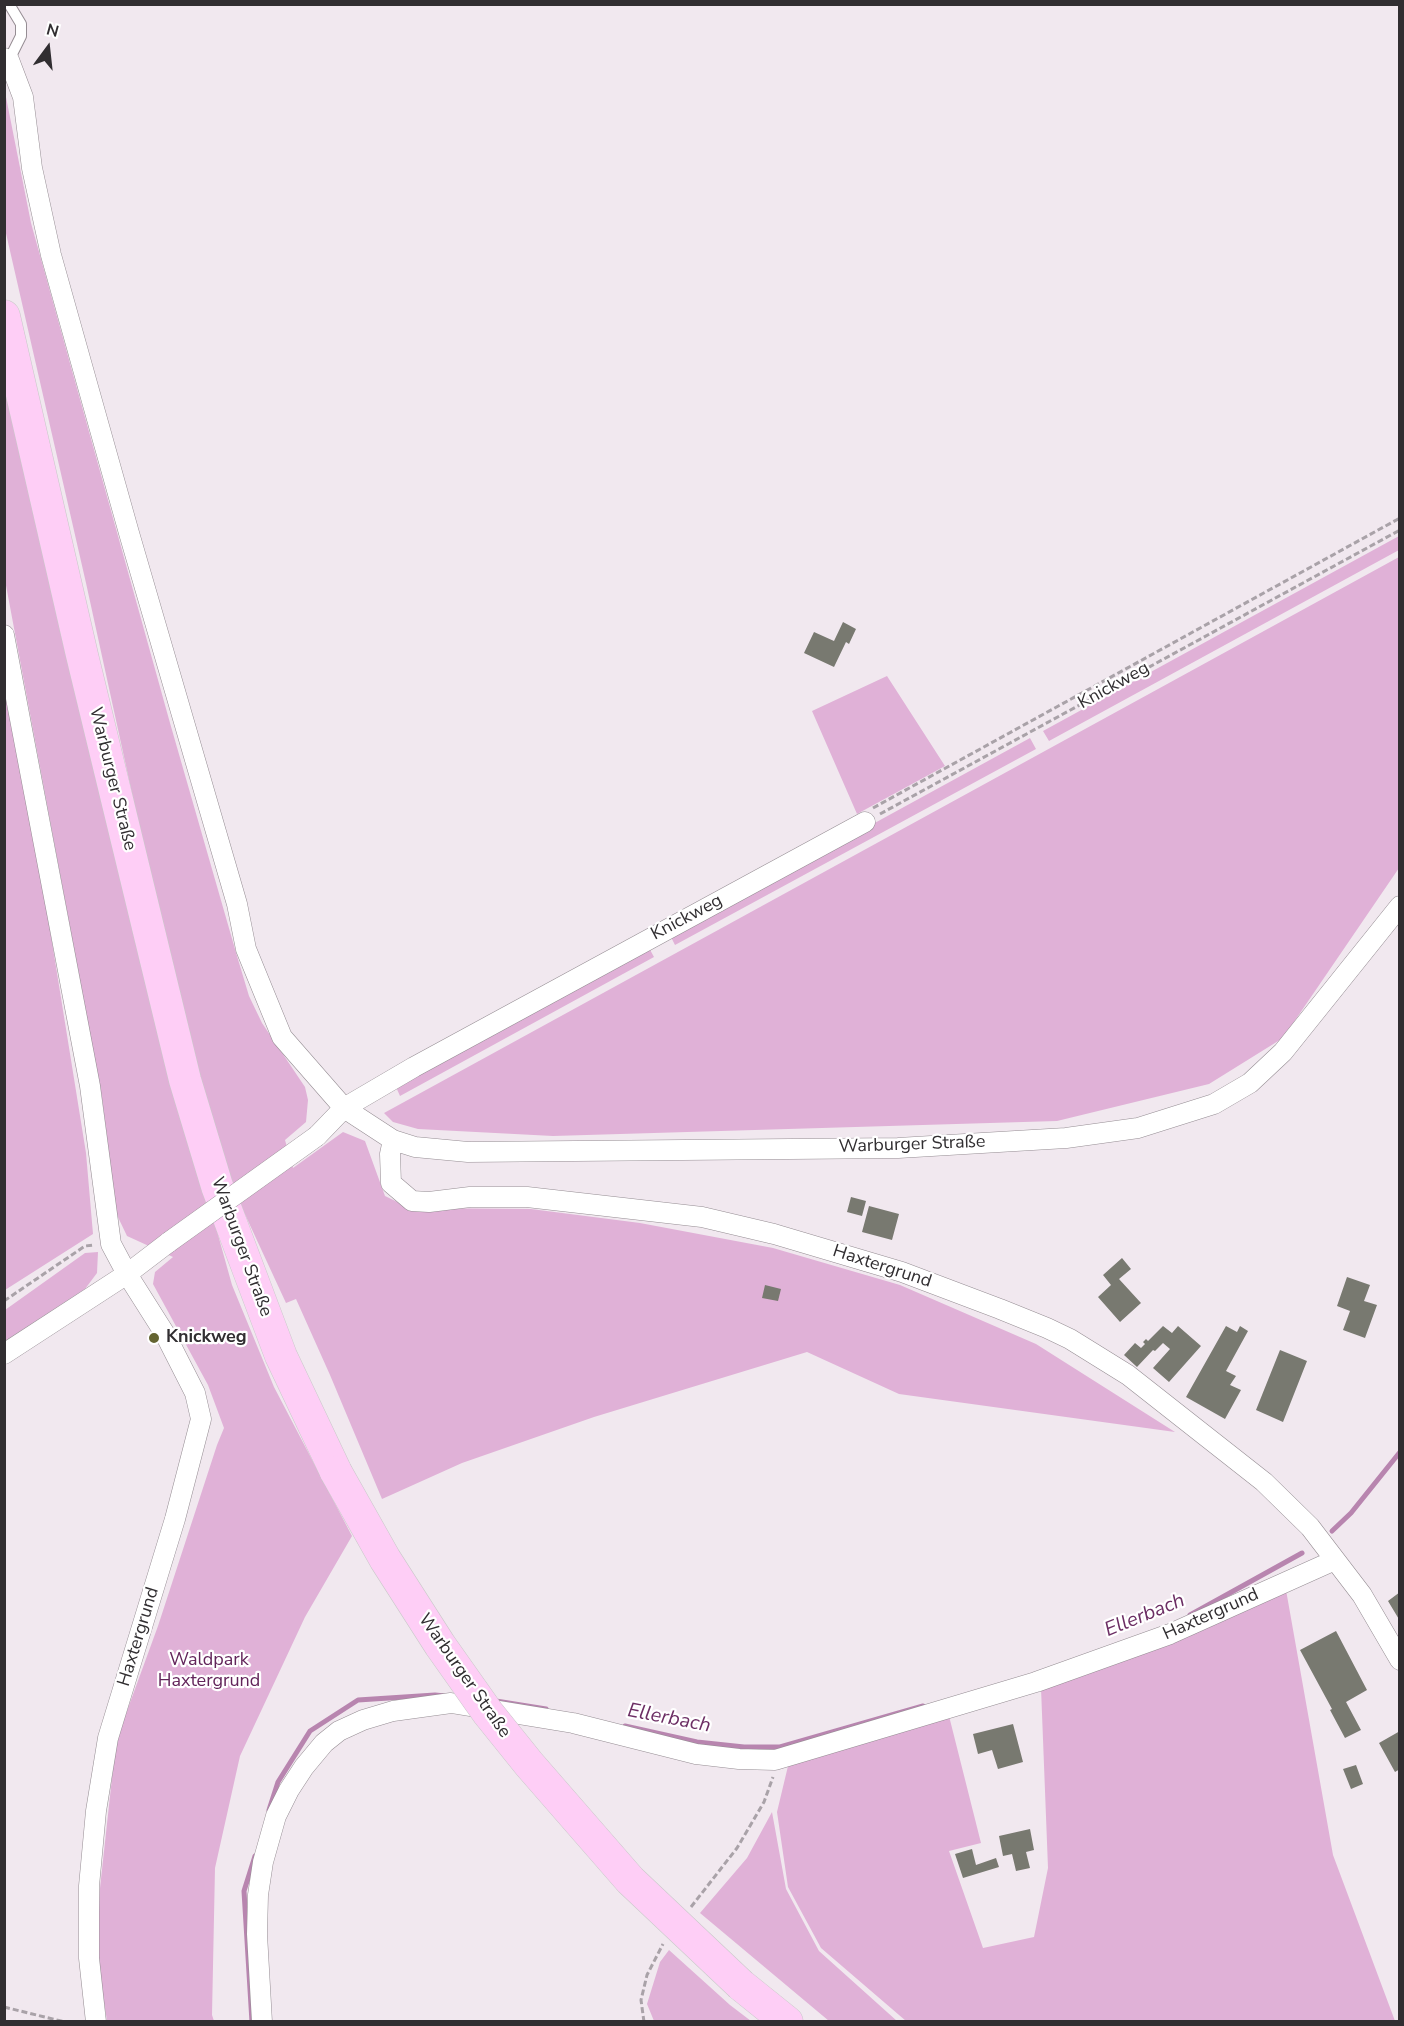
<!DOCTYPE html>
<meta charset="utf-8">
<style>
body{margin:0}
#map{position:relative;width:1404px;height:2026px;overflow:hidden;background:#f1e8ef;font-family:"Nunito Sans",sans-serif}
canvas{display:block}
.frame{position:absolute;inset:0;border:6px solid #312e31;pointer-events:none}
.north{position:absolute;left:18px;top:18px;width:60px;height:60px;-webkit-text-stroke:4px #fff;paint-order:stroke;rotate:15deg;font-size:16px;font-weight:700;line-height:24px;text-align:center;color:#312e31}
.north::after{content:'';display:block;margin:auto;width:21px;height:27px;background:#312e31;clip-path:polygon(50% 0,100% 100%,50% 72%,0 100%)}
</style>
<div id="map">
<canvas width="1404" height="2026"></canvas>
<div class="frame"></div>
<div class="north">N</div>
</div>
<script>
const g = document.querySelector('canvas').getContext('2d');
g.lineJoin = 'round';
function fill(path, color) {
  g.fillStyle = color;
  g.fill(path, 'evenodd');
}
function poly(rows) {
  const path = new Path2D();
  for (const r of rows) {
    path.moveTo(r[0], r[1]);
    for (let i = 2; i < r.length; i += 2) path.lineTo(r[i], r[i + 1]);
  }
  return path;
}
function stroke(path, color, width, dash) {
  g.strokeStyle = color;
  g.lineWidth = width;
  g.lineCap = dash ? 'butt' : 'round';
  g.setLineDash(dash || []);
  g.stroke(path);
}
function label(font, color, halo, rows, align = 'center') {
  g.font = font + ' "Nunito Sans",sans-serif';
  g.lineWidth = 4.5;
  g.setLineDash([]);
  g.textBaseline = 'middle';
  g.strokeStyle = halo;
  g.fillStyle = color;
  for (const [text, x, y, turn = 0] of rows) {
    g.save();
    g.translate(x, y);
    g.rotate((+turn || 0) * Math.PI / 180);
    g.textAlign = isNaN(turn) ? turn : align;
    if (halo) g.strokeText(text, 0, 0);
    g.fillText(text, 0, 0);
    g.restore();
  }
}
const green = poly([
 [4,87,31,223,170,723,237,956,249,996,262,1023,305,1087,308,1100,306,1122,285,1140,293,1168,343,1132,365,1141,385,1196,410,1208,531,1209,640,1223,773,1248,900,1285,1036,1344,1175,1432,899,1394,807,1352,594,1417,462,1463,382,1499,330,1375,296,1299,286,1303,230,1182,194,1077,86,583,5,229],
 [4,381,176,1084,232,1285,274,1387,352,1536,305,1617,240,1756,215,1868,212,2015,214,2021,107,2021,97,1959,100,1888,116,1741,158,1626,217,1445,224,1428,208,1385,153,1284,155,1272,173,1257,127,1236,116,1213,102,1098,5,580],
 [1399,536,1399,550,1049,741,1043,731],
 [1399,557,1399,868,1283,1038,1209,1084,1057,1121,553,1136,418,1129,393,1122,384,1113],
 [887,676,945,766,857,814,812,711],
 [5,678,42,880,86,1153,93,1234,5,1290],
 [1030,738,1036,749,675,945,670,935],
 [648,946,654,957,400,1096,396,1087],
 [98,1252,97,1273,85,1289,5,1341,5,1310,85,1253],
 [1286,1590,1333,1855,1395,2021,906,2021,821,1948,788,1887,777,1812,788,1766,949,1716,981,1843,949,1851,983,1948,1034,1937,1048,1868,1041,1688],
 [772,1812,786,1889,819,1951,897,2021,829,2021,700,1913,747,1858],
 [669,1950,730,2005,751,2021,654,2021,647,2004,660,1962]
]);
const stream = poly([
 [1332,1531,1351,1513,1400,1452],
 [1190,1615,1302,1553],
 [496,1701,546,1709],
 [625,1726,697,1742,744,1747,780,1747,923,1706],
 [269,1810,278,1782,310,1731,358,1700,435,1695,445,1696],
 [252,2022,244,1891,255,1856]
]);
const building = poly([
 [843,622,856,629,849,644,846,642,834,667,804,653,814,632,834,641],
 [851,1197,866,1201,862,1216,847,1212],
 [869,1206,899,1214,892,1240,862,1232],
 [1122,1258,1131,1269,1119,1279,1141,1303,1120,1322,1098,1297,1111,1285,1103,1275],
 [1347,1277,1370,1285,1364,1301,1377,1305,1365,1338,1343,1330,1350,1311,1337,1306],
 [765,1285,781,1289,778,1301,762,1298],
 [1163,1326,1172,1333,1178,1326,1201,1346,1169,1382,1153,1368,1170,1349,1163,1343,1155,1351,1153,1350,1137,1367,1124,1355,1135,1343,1141,1348,1145,1344,1143,1342,1146,1339,1148,1341],
 [1226,1326,1237,1332,1240,1326,1248,1331,1226,1371,1236,1376,1230,1385,1241,1390,1225,1419,1186,1397],
 [1280,1350,1307,1361,1283,1422,1256,1410],
 [1400,1592,1400,1621,1388,1601],
 [1336,1631,1367,1690,1346,1702,1361,1730,1345,1738,1330,1710,1332,1709,1300,1650],
 [1013,1724,1023,1762,998,1769,992,1750,978,1754,973,1734],
 [1400,1731,1400,1769,1395,1772,1379,1743],
 [1356,1765,1363,1784,1351,1789,1343,1769],
 [1030,1829,1034,1850,1026,1852,1030,1868,1016,1871,1012,1854,1003,1856,999,1836],
 [972,1849,976,1865,996,1858,999,1867,963,1878,955,1854]
]);
const path = poly([
 [873,808,1400,518],
 [880,814,1400,530],
 [4,1301,85,1246,94,1245],
 [691,1907,737,1848,764,1802,773,1777],
 [4,2007,65,2022],
 [644,2022,641,2000,647,1975,663,1944]
]);
const service = poly([
 [9,4,21,24,21,36,9,60]
]);
const minor = poly([
 [4,58,9,60,23,97,32,168,51,255,129,533,237,904,246,949,282,1037,344,1108,393,1140,415,1147,468,1152,898,1148,1066,1138,1138,1128,1214,1104,1250,1083,1283,1052,1400,906],
 [4,635,90,1086,111,1244,127,1274,165,1334,195,1393,201,1419,175,1519,108,1738,96,1811,89,1886,89,1958,96,2022],
 [317,1136,344,1108,414,1067,865,822],
 [393,1140,390,1154,391,1183,412,1201,429,1202,470,1197,527,1197,702,1217,774,1234,902,1272,1000,1309,1047,1328,1070,1339,1128,1375,1264,1482,1310,1527,1362,1595,1400,1660],
 [4,1354,127,1274,169,1242],
 [262,2022,257,1934,258,1895,263,1862,276,1816,289,1790,304,1767,324,1743,339,1731,363,1720,393,1711,451,1703,573,1723,696,1754,739,1759,775,1760,1036,1682,1170,1634,1335,1560]
]);
const primary = poly([
 [4,316,82,655,185,1080,217,1186,281,1356,336,1472],
 [741,1985,787,2022]
]);
const minorBridge = poly([
 [169,1242,317,1136]
]);
const primaryBridge = poly([
 [336,1472,385,1559,440,1645,488,1713,529,1764,630,1880,741,1985]
]);
const markers = [
 [154,1338,6,"#646431"]
];
const streetNames = [
 ["Knickweg",1114,686,-29],
 ["Warburger Straße",112,779,76],
 ["Knickweg",687,918,-28],
 ["Warburger Straße",912,1145,-2],
 ["Warburger Straße",241,1247,70],
 ["Haxtergrund",882,1267,18],
 ["Haxtergrund",1211,1615,-24],
 ["Haxtergrund",139,1637,-73],
 ["Warburger Straße",464,1676,55]
];
const poiNames = [
 ["Knickweg",166,1338]
];
const parkNames = [
 ["Waldpark",209,1661],
 ["Haxtergrund",209,1682]
];
const waterNames = [
 ["Ellerbach",1145,1616,-22],
 ["Ellerbach",669,1719,11]
];
fill(green, '#e0b1d7');
stroke(stream, '#b885af', 5);
fill(building, '#787970');
stroke(service, '#958d93', 12);
stroke(minor, '#958d93', 21);
stroke(primary, '#c9c9c9', 33);
stroke(path, '#a9a2a8', 3, [6, 3]);
stroke(service, '#fff', 10);
stroke(minor, '#fff', 20);
stroke(primary, '#fecef6', 32);
stroke(minorBridge, '#958d93', 21, []);
stroke(primaryBridge, '#c9c9c9', 33, []);
stroke(minorBridge, '#fff', 20);
stroke(primaryBridge, '#fecef6', 32);
for (const [x, y, r, color] of markers) {
  const dot = new Path2D();
  dot.arc(x, y, r, 0, 2 * Math.PI);
  g.fillStyle = color;
  g.fill(dot);
  stroke(dot, '#fff', 2);
}
label('18px', '#312e31', '#fff', streetNames);
label('bold 18px', '#312e31', '#fff', poiNames, 'left');
label('18px', '#62245a', '#fff', parkNames);
label('italic 20px', '#6c2e64', '#fff', waterNames);
</script>
